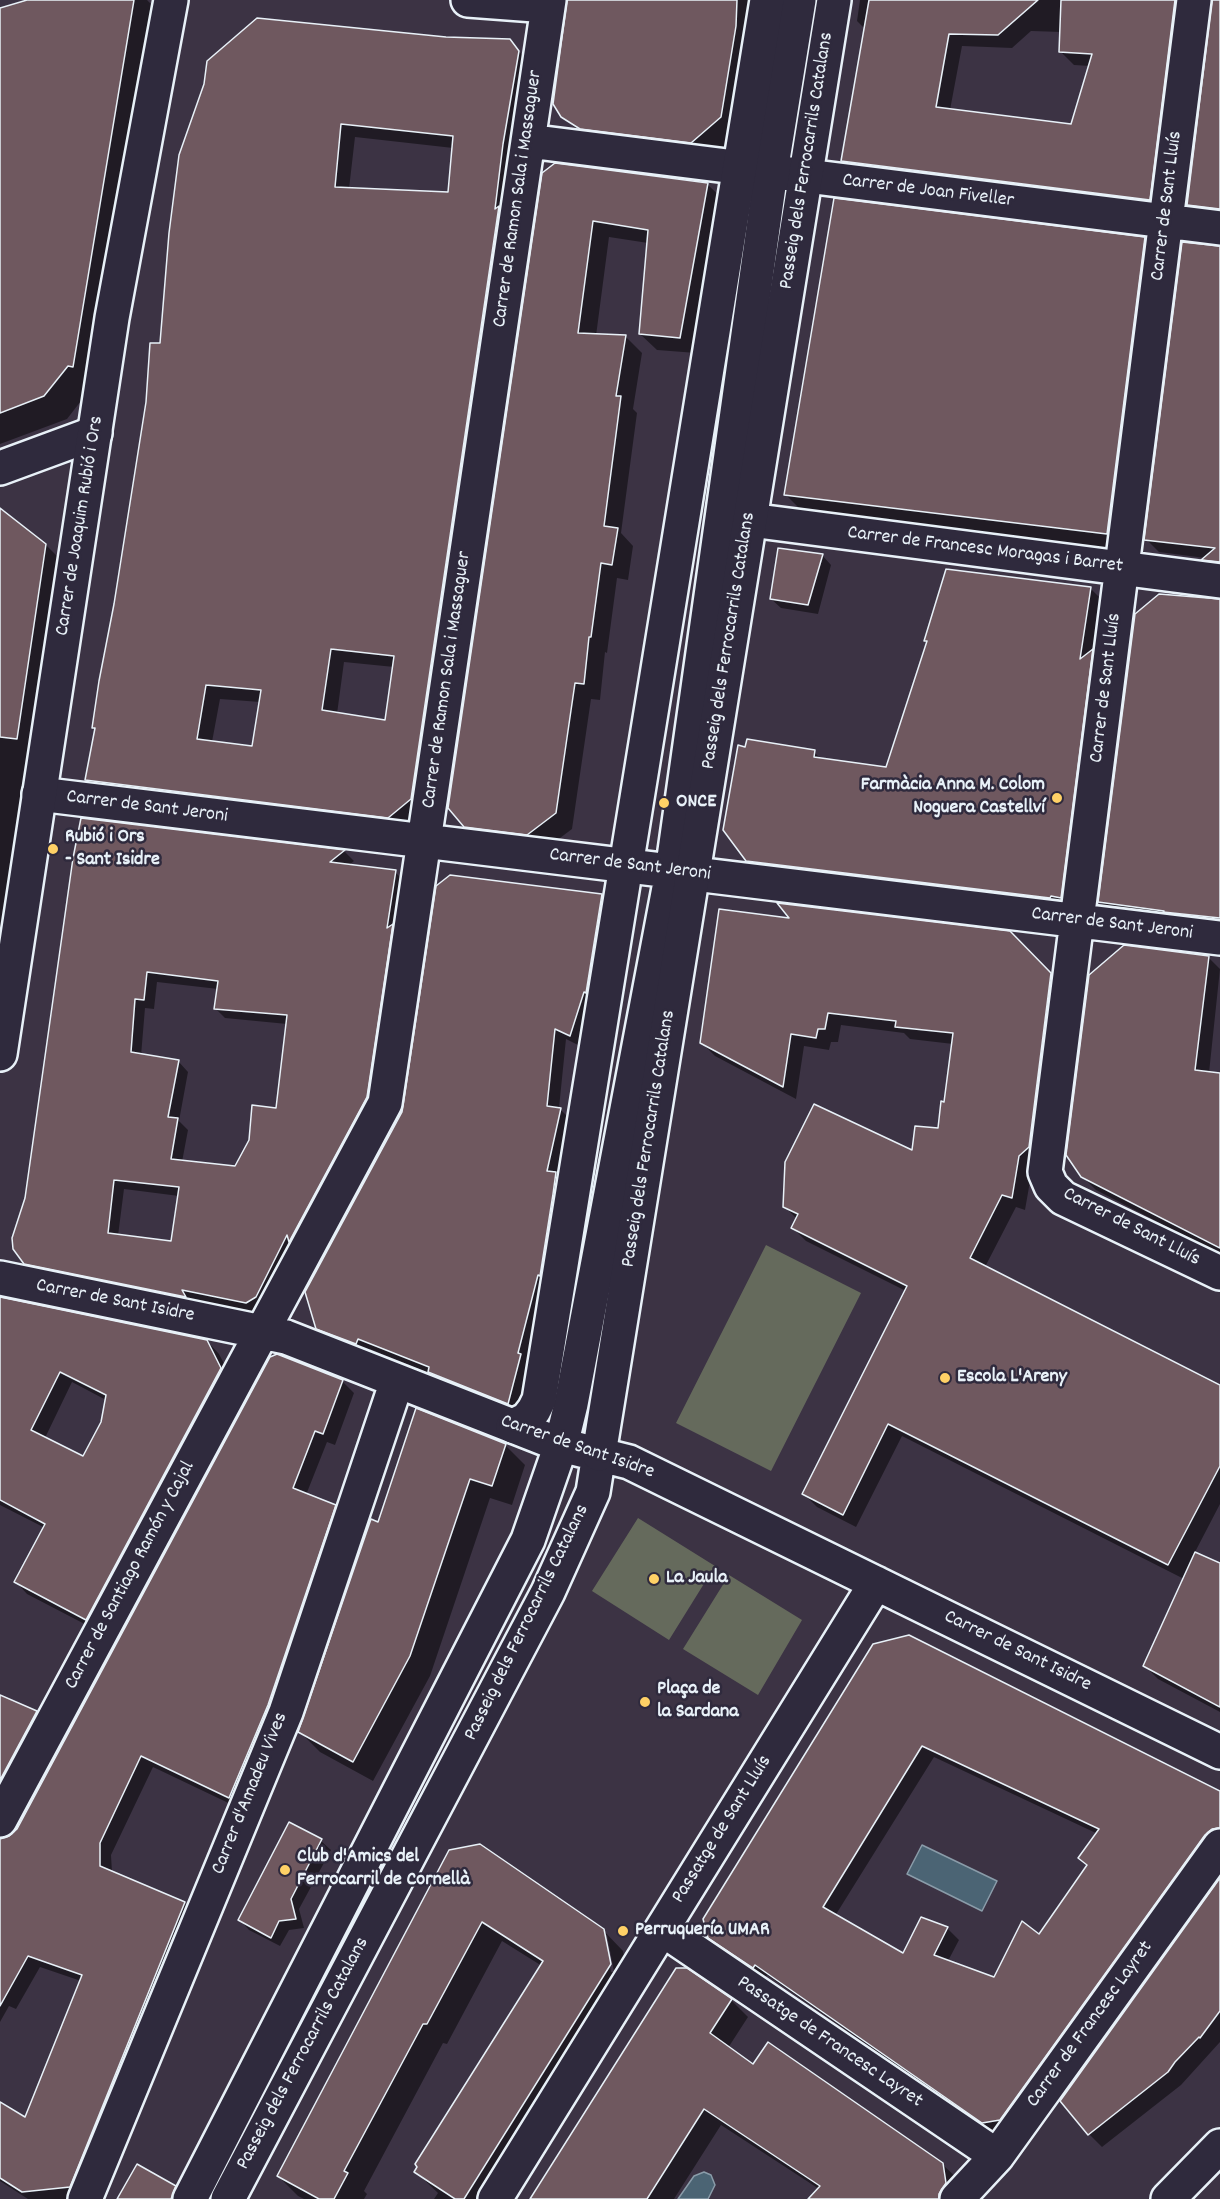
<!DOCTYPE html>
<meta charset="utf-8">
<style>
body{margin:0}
canvas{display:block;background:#3c3344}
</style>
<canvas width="1220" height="2199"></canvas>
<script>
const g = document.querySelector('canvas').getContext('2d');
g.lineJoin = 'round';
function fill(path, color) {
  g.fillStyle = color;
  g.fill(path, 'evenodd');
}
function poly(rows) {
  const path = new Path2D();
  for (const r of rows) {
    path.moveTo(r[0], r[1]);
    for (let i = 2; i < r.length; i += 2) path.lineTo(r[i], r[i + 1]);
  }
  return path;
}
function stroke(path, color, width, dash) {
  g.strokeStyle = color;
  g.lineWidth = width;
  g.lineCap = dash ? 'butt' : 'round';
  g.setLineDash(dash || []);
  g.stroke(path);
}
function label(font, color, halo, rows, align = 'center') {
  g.font = font + ' Dekko,sans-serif';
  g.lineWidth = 5;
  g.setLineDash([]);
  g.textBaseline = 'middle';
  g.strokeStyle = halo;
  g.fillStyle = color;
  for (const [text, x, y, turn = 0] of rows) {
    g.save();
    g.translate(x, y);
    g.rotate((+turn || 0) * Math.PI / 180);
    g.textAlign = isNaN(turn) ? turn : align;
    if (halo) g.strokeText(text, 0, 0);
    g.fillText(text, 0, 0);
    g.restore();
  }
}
const green = poly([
 [766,1245,861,1293,771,1471,676,1423],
 [638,1518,715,1566,669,1640,592,1591],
 [729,1575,802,1620,758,1695,683,1649]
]);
const water = poly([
 [922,1845,997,1881,982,1911,907,1874,922,1845],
 [704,2172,711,2175,715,2185,708,2199,678,2199,694,2176,704,2172]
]);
const shadow = poly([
 [32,0,147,0,159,12,91,388,67,419,0,444,0,10],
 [568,0,750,0,757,9,743,140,714,164,586,139,563,116],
 [860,0,1195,0,1163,213,855,174,842,161,865,29,857,21],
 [1031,31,1061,32,1060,51,1074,65,1090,66,1072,126,950,110,962,46,1012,48],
 [1214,0,1220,0,1220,220,1202,218,1188,204],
 [446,38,510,41,532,66,425,813,402,831,100,793,86,779,96,730,93,727,161,345,171,233],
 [355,137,453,148,449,194,349,189],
 [344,662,394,667,386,722,337,714],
 [220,699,260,702,253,748,212,742],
 [544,174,707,184,724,200,696,353,657,350,640,334,648,243,609,237,596,336,626,337,642,353,633,409,637,413,621,533,633,546,628,580,617,578,607,653,605,652,600,700,591,699,572,829,544,850,482,843,465,826],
 [1144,239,1164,259,1127,554,805,514,785,494],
 [1220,248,1220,573,1216,572,1203,560,1205,558,1159,552,1146,539],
 [0,527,46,545,61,560,0,947],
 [822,555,831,565,818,614,781,608,771,599],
 [1090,588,1106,604,1076,912,763,876,747,860,814,752,822,760,887,769,928,643,926,640],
 [1220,601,1220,930,1113,915,1100,902],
 [82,820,345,852,354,861,348,866,395,872,405,882,377,1108,257,1312,190,1299,194,1306,35,1273,25,1263,26,1198],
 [157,982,218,989,215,1008,225,1018,287,1024,278,1109,236,1168,182,1162,188,1130,179,1121,188,1072,178,1061,141,1056,145,1008,154,1009],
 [124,1189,179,1196,173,1242,118,1236],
 [602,896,613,908,582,1047,566,1039,559,1108,572,1121,551,1287,519,1415,441,1384,431,1374,370,1349,368,1355,330,1340,318,1328],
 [792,920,1010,933,1064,987,1025,1210,1016,1207,985,1267,1220,1386,1220,1504,1194,1554,1220,1564,1220,1712,1158,1679,1145,1666,1184,1579,902,1436,856,1527,817,1507,804,1494,906,1291,806,1241,793,1228,797,1219,784,1206,913,1152,939,1130,945,1103,953,1044,910,1039,904,1033,841,1025,838,1042,831,1042,829,1050,804,1046,796,1099,715,1056,702,1043],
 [1208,957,1220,969,1209,1073,1220,1074,1220,1254,1096,1190,1082,1176],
 [0,1299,207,1341,219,1354,233,1381,98,1631,27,1594,16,1582,45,1528,0,1505],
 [72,1382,106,1400,102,1423,84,1458,45,1438],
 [342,1381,354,1393,335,1445,327,1442,306,1495,335,1506,347,1518,241,1809,153,1767,111,1855,112,1872,184,1903,196,1915,76,2199,28,2199,0,2181,0,2104,26,2119,81,1981,40,1967,16,2009,9,2006,0,2022,0,1840,11,1837,18,1830],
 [505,1445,525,1465,512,1505,490,1498,430,1676,373,1781,320,1752,300,1732,379,1524],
 [874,1645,1220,1793,1220,1843,995,2134,767,1975,765,1978,722,1949,710,1937],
 [934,1757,1098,1834,1088,1866,1040,1936,995,1978,948,1961,959,1940,947,1928,904,1955,835,1916],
 [0,1696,36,1713,48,1725,0,1814],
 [321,1841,331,1850,299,1909,304,1928,289,1930,280,1946,249,1930,240,1920],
 [450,1852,603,1930,623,1951,630,1985,497,2199,434,2199,438,2193,416,2172,542,1966,502,1941,447,2044,443,2043,364,2191,367,2194,364,2199,304,2199,298,2196,278,2176],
 [604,1935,607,1935,614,1972,611,1972],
 [1220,1881,1220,2042,1181,2085,1102,2147,1089,2134],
 [686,1970,731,2000,748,2017,728,2048,753,2066,942,2164,960,2181,962,2199,810,2199,819,2189,721,2125,674,2199,533,2199],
 [169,2184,179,2193,175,2199,119,2199]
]);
const building = poly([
 [27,0,134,0,73,367,68,366,44,396,0,413,0,8,27,0],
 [567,0,737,0,736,26,721,117,691,143,580,129,561,117,553,104,567,0],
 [869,0,1038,0,998,35,949,34,936,107,1071,124,1092,54,1059,52,1061,0,1175,0,1150,200,841,161,869,0],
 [1212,0,1220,0,1220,209,1187,205,1212,0],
 [257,18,446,37,510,39,519,51,503,144,495,209,499,206,411,799,388,818,85,780,95,728,92,728,99,681,114,604,146,402,150,343,160,343,169,233,179,155,204,84,207,61,257,18],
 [341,124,453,136,448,192,335,187,341,124],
 [331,649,394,656,385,720,322,710,331,649],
 [206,685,261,690,252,746,197,739,206,685],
 [555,163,708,183,680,338,639,334,648,230,593,221,578,333,626,335,616,396,621,396,604,526,618,528,612,565,601,563,591,637,589,637,584,684,575,683,556,813,527,835,464,827,448,808,542,173,555,163],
 [834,198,1145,237,1107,534,784,495,834,198],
 [1182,242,1220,246,1220,562,1201,560,1215,548,1144,540,1182,242],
 [0,508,46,544,17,739,0,737,0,508],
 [778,548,823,554,808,605,770,599,778,548],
 [946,569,1091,587,1080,659,1093,649,1061,898,1051,896,1050,898,746,861,723,830,738,745,745,747,747,739,815,750,814,757,886,767,927,641,924,641,946,569],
 [1159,594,1220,599,1220,918,1163,912,1164,911,1098,902,1135,614,1159,594],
 [81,818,345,850,330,862,396,870,387,928,393,924,367,1097,289,1242,287,1235,256,1297,246,1303,182,1290,186,1297,24,1264,13,1249,12,1238,25,1198,73,858,81,818],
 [147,972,218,981,214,1009,287,1015,276,1108,252,1105,249,1140,235,1166,171,1159,178,1118,168,1117,179,1060,131,1052,135,999,144,1000,147,972],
 [114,1180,179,1187,171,1241,108,1233,114,1180],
 [450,875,602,894,586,993,584,992,570,1036,555,1029,547,1106,561,1108,547,1171,556,1172,553,1194,540,1276,538,1275,518,1353,521,1354,508,1404,428,1372,429,1367,358,1339,356,1344,316,1329,305,1292,402,1112,436,886,450,875],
 [777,903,1010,931,1051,973,1029,1147,1019,1156,1012,1198,1002,1195,970,1258,1220,1385,1220,1466,1168,1565,888,1424,843,1515,802,1494,907,1286,791,1228,798,1214,783,1207,785,1162,814,1104,912,1150,915,1126,938,1128,941,1101,944,1102,953,1033,895,1027,896,1021,828,1013,825,1029,818,1029,816,1038,791,1034,783,1087,700,1043,719,909,789,918,777,903],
 [1124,945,1209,956,1195,1070,1220,1073,1220,1248,1081,1177,1066,1155,1089,975,1124,945],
 [0,1297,207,1340,221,1368,86,1620,14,1582,45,1524,0,1500,0,1297],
 [60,1372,106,1395,101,1422,83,1456,31,1430,60,1372],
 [277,1354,343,1380,323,1434,315,1431,293,1488,336,1505,268,1705,229,1798,141,1756,100,1843,100,1866,185,1902,70,2187,22,2192,0,2178,0,2102,25,2117,82,1975,28,1956,0,2006,0,1839,9,1836,17,1829,270,1357,277,1354],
 [416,1408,506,1444,492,1486,470,1479,410,1656,353,1762,298,1732,371,1519,378,1522,416,1408],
 [1195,1552,1220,1563,1220,1707,1143,1666,1195,1552],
 [909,1635,1220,1791,1220,1828,1212,1829,1205,1835,1000,2120,982,2123,755,1965,753,1968,708,1938,703,1919,873,1644,909,1635],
 [922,1746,1099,1829,1078,1858,1087,1865,1039,1934,1022,1921,994,1977,934,1955,948,1927,921,1917,903,1953,823,1907,922,1746],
 [0,1695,37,1711,0,1780,0,1695],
 [289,1822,322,1839,291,1899,296,1919,279,1921,271,1938,238,1920,289,1822],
 [480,1844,604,1929,611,1964,464,2199,455,2199,414,2172,417,2167,415,2164,543,1961,482,1922,427,2024,423,2024,344,2171,348,2173,334,2199,319,2199,277,2176,449,1850,480,1844],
 [1220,1878,1220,2011,1200,2038,1199,2037,1175,2062,1168,2072,1088,2135,1060,2101,1220,1878],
 [676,1968,687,1968,732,1999,710,2033,753,2064,768,2042,943,2163,946,2183,939,2194,939,2199,808,2199,820,2186,704,2109,647,2199,530,2199,676,1968],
 [137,2164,176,2186,171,2199,117,2199,137,2164]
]);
const street = poly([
 [468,0,548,6],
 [1194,0,1045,1172,1051,1186,1063,1198,1220,1273],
 [528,141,1220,228],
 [0,468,95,433],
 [750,520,1220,581],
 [39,794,1220,938],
 [0,1278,286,1337,561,1445,629,1462,1220,1752],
 [0,1820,385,1103,549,0],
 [662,1929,997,2156],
 [85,2199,286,1712,397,1381],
 [190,2199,528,1540,561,1445,571,1404,672,872,771,172,799,0],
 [228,2199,548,1592,593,1492,599,1454],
 [495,2199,876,1583],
 [957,2199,997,2156,1220,1846]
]);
const secondary = poly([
 [0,1054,112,318,171,0],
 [513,1426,527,1419,534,1410,539,1400,767,0],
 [599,1454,834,0],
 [1168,2199,1220,2146]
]);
const markers = [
 [1057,798,6,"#ffd166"],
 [664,803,6,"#ffd166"],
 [53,849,6,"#ffd166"],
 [945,1378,6,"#ffd166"],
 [654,1579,6,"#ffd166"],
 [645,1702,6,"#ffd166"],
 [285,1870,6,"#ffd166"],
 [623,1931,6,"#ffd166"]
];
const streetNames = [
 ["Passeig dels Ferrocarrils Catalans",808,161,-81],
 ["Carrer de Joan Fiveller",928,192,7],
 ["Carrer de Ramon Sala i Massaguer",519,199,-82],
 ["Carrer de Sant Lluís",1168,206,-83],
 ["Carrer de Joaquim Rubió i Ors",81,526,-81],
 ["Carrer de Francesc Moragas i Barret",985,551,7],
 ["Passeig dels Ferrocarrils Catalans",730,641,-81],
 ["Carrer de Ramon Sala i Massaguer",448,680,-82],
 ["Carrer de Sant Lluís",1107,688,-83],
 ["Carrer de Sant Jeroni",147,808,7],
 ["Carrer de Sant Jeroni",630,866,7],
 ["Carrer de Sant Jeroni",1112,925,7],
 ["Passeig dels Ferrocarrils Catalans",650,1139,-81],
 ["Carrer de Sant Lluís",1131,1228,27],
 ["Carrer de Sant Isidre",115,1302,11],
 ["Carrer de Sant Isidre",577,1448,19],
 ["Carrer de Santiago Ramón y Cajal",131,1576,-62],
 ["Passeig dels Ferrocarrils Catalans",528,1623,-64],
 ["Carrer de Sant Isidre",1017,1652,26],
 ["Carrer d'Amadeu Vives",251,1794,-68],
 ["Passatge de Sant Lluís",723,1830,-58],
 ["Carrer de Francesc Layret",1091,2025,-54],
 ["Passatge de Francesc Layret",829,2043,34],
 ["Passeig dels Ferrocarrils Catalans",304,2054,-62]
];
const poiNames = [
 ["Farmàcia Anna M. Colom",1045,786,"right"],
 ["Noguera Castellví",1045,809,"right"],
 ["ONCE",676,803],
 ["Rubió i Ors",65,838],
 ["- Sant Isidre",65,861],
 ["Escola L'Areny",957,1378],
 ["La Jaula",666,1579],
 ["Plaça de",657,1690],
 ["la Sardana",657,1713],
 ["Club d'Amics del",297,1858],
 ["Ferrocarril de Cornellà",297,1881],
 ["Perruquería UMAR",635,1931]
];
fill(green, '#656a5c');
fill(water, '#4b6474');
stroke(water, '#8a9ca9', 1.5);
fill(shadow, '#0007');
fill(building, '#6f585f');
stroke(building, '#e8f1f8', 1.5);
stroke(street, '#e8f1f8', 38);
stroke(secondary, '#e8f1f8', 38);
stroke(street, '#2f2a3d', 33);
stroke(secondary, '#2f2a3d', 33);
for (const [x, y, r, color] of markers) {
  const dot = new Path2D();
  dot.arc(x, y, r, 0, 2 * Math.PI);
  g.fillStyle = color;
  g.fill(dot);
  stroke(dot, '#2f2a3d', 2);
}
label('20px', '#e8f1f8', '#2f2a3d', streetNames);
label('bold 20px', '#e8f1f8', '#2f2a3d', poiNames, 'left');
</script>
